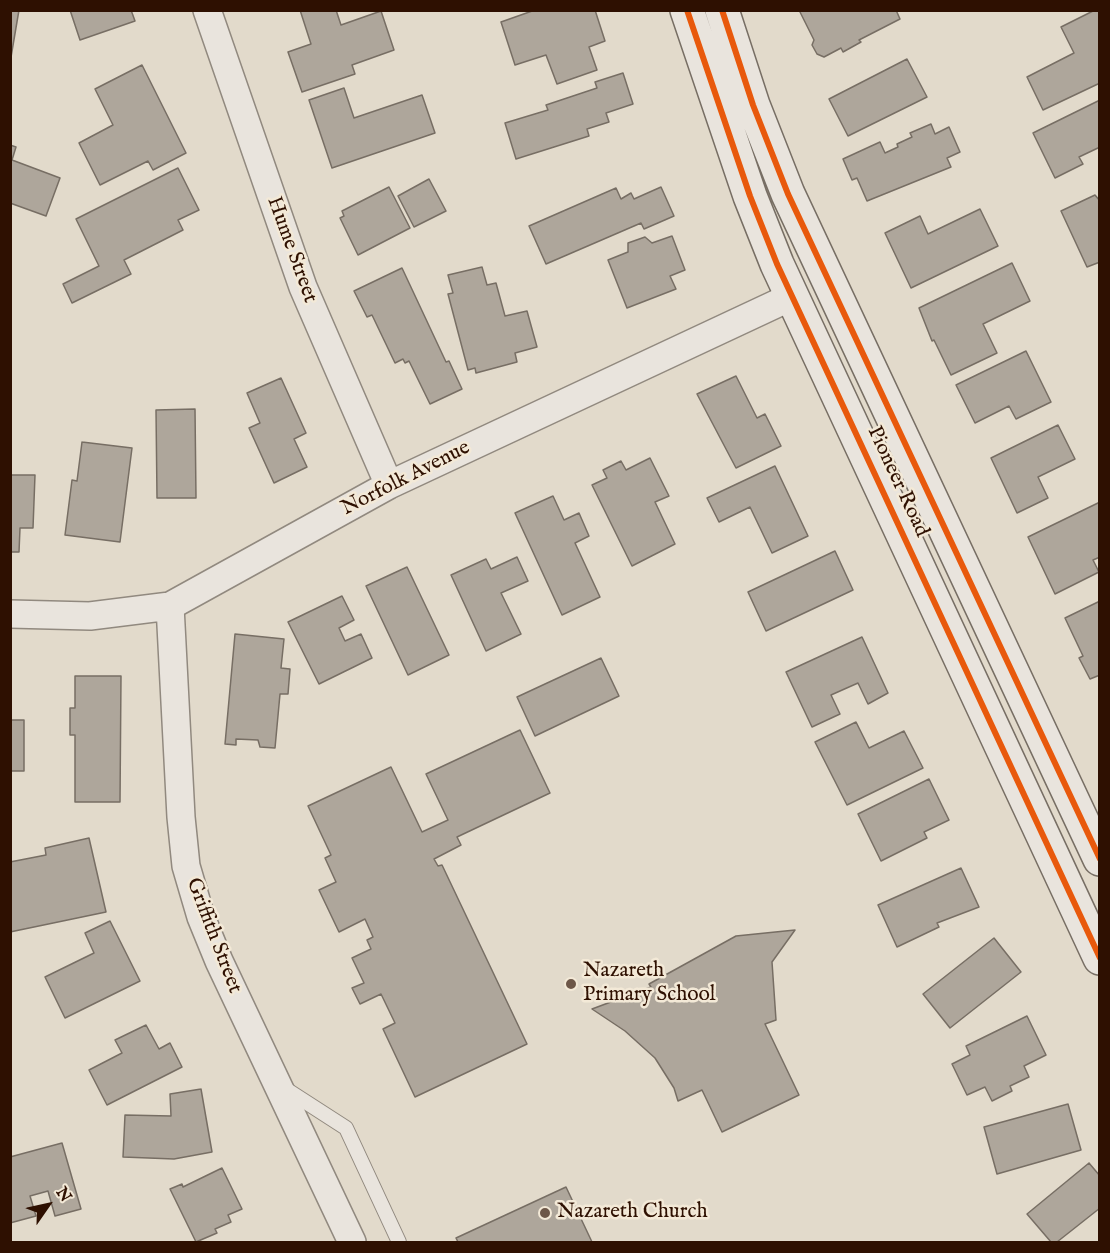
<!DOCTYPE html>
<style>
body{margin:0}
#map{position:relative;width:1110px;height:1253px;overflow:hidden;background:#e2dacb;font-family:"IM FELL English",serif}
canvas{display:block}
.frame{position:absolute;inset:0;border:12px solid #2e1001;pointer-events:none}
.north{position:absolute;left:18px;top:1175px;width:60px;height:60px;-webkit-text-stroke:4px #f3e9d7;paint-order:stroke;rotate:56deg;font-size:16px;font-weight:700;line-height:24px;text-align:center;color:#2e1001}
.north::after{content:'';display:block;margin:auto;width:21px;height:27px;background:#2e1001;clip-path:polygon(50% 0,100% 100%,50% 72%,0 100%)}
</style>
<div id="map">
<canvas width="1110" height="1253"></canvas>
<div class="frame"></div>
<div class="north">N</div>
</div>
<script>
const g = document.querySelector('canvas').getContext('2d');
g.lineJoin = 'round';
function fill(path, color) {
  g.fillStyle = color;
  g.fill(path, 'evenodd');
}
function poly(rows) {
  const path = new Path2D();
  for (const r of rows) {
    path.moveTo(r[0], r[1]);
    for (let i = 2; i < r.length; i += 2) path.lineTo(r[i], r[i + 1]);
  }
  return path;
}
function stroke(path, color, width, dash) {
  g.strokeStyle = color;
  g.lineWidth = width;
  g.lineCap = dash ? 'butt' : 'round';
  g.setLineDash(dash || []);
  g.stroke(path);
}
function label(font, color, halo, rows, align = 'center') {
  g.font = font + ' "IM FELL English",serif';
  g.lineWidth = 5;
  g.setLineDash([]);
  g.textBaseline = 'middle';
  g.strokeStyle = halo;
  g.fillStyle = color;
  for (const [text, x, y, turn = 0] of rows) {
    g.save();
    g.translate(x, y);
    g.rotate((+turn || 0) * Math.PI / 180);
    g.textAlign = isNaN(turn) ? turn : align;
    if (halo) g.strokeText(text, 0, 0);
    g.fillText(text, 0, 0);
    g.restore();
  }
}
const building = poly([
 [10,10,19,10,10,63,10,10],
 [70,10,131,10,135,21,80,40,70,10],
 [300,10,336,10,341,25,381,11,394,50,352,65,355,74,302,92,288,52,311,44,300,10],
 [535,10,595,10,605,41,589,47,597,70,557,84,546,55,515,65,501,22,535,10],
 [799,10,896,10,900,19,859,40,861,42,843,52,841,48,824,57,817,54,812,45,814,40,799,10],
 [1095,10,1100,10,1100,83,1043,110,1027,77,1074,53,1061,27,1095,10],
 [907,59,927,97,848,136,829,99,907,59],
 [142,65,186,153,153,170,148,161,100,185,79,143,113,125,95,89,142,65],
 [623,73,633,104,606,113,609,122,587,129,589,136,516,159,505,123,548,110,546,105,597,88,595,82,623,73],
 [344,88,354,118,422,95,435,133,332,168,309,100,344,88],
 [1100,100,1100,147,1079,157,1083,164,1055,178,1033,133,1100,100],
 [931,124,935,134,949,127,960,152,947,158,951,167,867,201,857,178,852,180,843,159,880,142,885,153,898,147,897,144,912,137,910,133,931,124],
 [10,145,16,147,12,160,60,178,46,216,10,203,10,145],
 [178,168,199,210,178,220,183,230,124,260,131,274,72,303,63,284,99,266,76,219,178,168],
 [429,179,446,211,414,227,398,196,429,179],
 [389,187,410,228,358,255,340,218,344,216,342,211,389,187],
 [661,187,674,216,644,229,641,223,546,264,529,226,616,188,621,199,631,193,634,199,661,187],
 [1095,195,1100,201,1100,262,1087,267,1061,211,1095,195],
 [980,209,998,246,911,288,885,233,920,216,928,234,980,209],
 [672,236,685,270,670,276,676,289,627,308,608,260,628,252,628,243,645,237,652,243,672,236],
 [1012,263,1030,301,983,324,997,353,951,375,934,340,932,341,919,308,1012,263],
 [482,267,487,285,496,283,505,316,527,311,537,347,515,353,517,362,476,373,475,368,468,370,448,294,453,293,448,275,482,267],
 [402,268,446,362,449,361,462,389,430,404,409,361,405,363,403,359,395,363,372,315,367,317,354,291,402,268],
 [1026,351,1051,402,1016,419,1009,406,975,423,956,385,1026,351],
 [736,376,757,418,765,414,781,446,736,468,697,394,736,376],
 [281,378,306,433,294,439,307,467,274,483,249,428,260,423,247,393,281,378],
 [195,409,196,498,157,498,156,410,195,409],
 [1058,425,1075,459,1038,477,1048,498,1017,513,991,458,1058,425],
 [82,442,132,448,120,542,65,535,72,480,77,481,82,442],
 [650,458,669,496,655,502,675,544,632,566,592,485,607,478,603,470,621,461,626,470,650,458],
 [775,466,808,536,772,553,750,507,719,522,707,498,775,466],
 [10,475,35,475,33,528,20,528,19,552,10,552,10,475],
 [553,496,564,520,579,513,589,536,575,543,600,597,562,615,515,513,553,496],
 [1100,502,1100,557,1093,560,1099,572,1055,594,1028,537,1100,502],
 [835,551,853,590,766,631,748,592,835,551],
 [517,557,528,581,501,593,521,634,486,651,451,575,486,559,491,569,517,557],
 [407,567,449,655,408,675,366,586,407,567],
 [342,596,354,620,339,628,345,641,361,634,372,658,319,684,288,622,342,596],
 [1100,601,1100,675,1090,679,1079,658,1083,656,1065,618,1100,601],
 [235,634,284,639,281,668,290,669,288,694,280,694,275,748,260,747,258,740,236,739,236,745,225,744,235,634],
 [862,637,888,693,868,704,858,683,831,695,840,714,812,727,786,672,862,637],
 [601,658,619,696,535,736,517,697,601,658],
 [75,676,121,676,120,802,75,802,75,735,70,735,70,708,75,708,75,676],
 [10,688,11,720,24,720,24,771,10,771,10,688],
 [856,722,869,748,904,731,923,768,847,805,815,742,856,722],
 [520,730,550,793,457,837,461,845,434,859,438,866,442,865,527,1044,415,1097,383,1029,395,1023,381,994,360,1004,352,988,364,983,352,958,371,949,367,940,373,937,365,919,339,932,319,890,336,882,325,858,331,855,308,806,391,767,422,832,448,820,426,774,520,730],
 [929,779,949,820,924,832,927,838,881,861,858,814,929,779],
 [89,838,106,912,10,932,10,862,46,855,45,848,89,838],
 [961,868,979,907,937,923,939,927,897,947,878,905,961,868],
 [110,921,140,981,65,1018,45,977,94,953,85,933,110,921],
 [795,930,772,962,776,1020,765,1024,799,1095,722,1132,702,1090,678,1101,674,1088,655,1058,625,1031,592,1009,651,987,649,984,736,936,795,930],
 [994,938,1021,972,950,1028,923,994,994,938],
 [1027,1016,1046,1055,1024,1066,1029,1077,1010,1086,1012,1091,992,1101,985,1087,967,1095,952,1064,970,1055,966,1046,1027,1016],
 [146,1025,159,1049,170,1043,182,1067,107,1105,89,1070,122,1053,115,1040,146,1025],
 [201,1089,212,1152,174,1159,123,1157,125,1115,171,1116,170,1094,201,1089],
 [1068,1104,1081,1150,997,1174,984,1127,1068,1104],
 [62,1143,81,1209,55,1216,48,1191,30,1196,36,1216,10,1223,10,1157,62,1143],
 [1089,1163,1100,1176,1100,1208,1057,1242,1051,1242,1027,1214,1089,1163],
 [222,1168,242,1209,228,1215,231,1222,215,1229,217,1233,196,1242,170,1189,182,1184,183,1187,222,1168],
 [566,1187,592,1242,458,1242,456,1238,566,1187]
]);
const lane = poly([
 [284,1088,346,1128,399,1242]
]);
const street = poly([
 [207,10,303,287,389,485],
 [170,606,181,817,186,866,201,917,219,961,352,1242],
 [10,614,90,616,170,606,389,485,793,296]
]);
const secondary = poly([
 [687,10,750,196,777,264,1100,958],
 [722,10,753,105,788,194,1100,859]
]);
const cycleway = poly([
 [687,10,750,196,777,264,1100,958],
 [722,10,753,105,788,194,1100,859]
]);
const markers = [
 [571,984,6,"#6d5748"],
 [545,1213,6,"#6d5748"]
];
const streetNames = [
 ["Hume Street",291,250,70],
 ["Norfolk Avenue",406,479,-27],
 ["Pioneer Road",897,482,65],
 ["Griffith Street",213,936,69]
];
const poiNames = [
 ["Nazareth",583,972],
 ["Primary School",583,996],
 ["Nazareth Church",557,1213]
];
fill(building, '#aea69b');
stroke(building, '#776e64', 1.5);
stroke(lane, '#91897f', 16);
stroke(street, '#91897f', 30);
stroke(secondary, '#776e64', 36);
stroke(lane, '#e9e4dd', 14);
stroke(street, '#e9e4dd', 27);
stroke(secondary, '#e9e4dd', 33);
stroke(cycleway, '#e8590c', 6);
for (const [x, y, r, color] of markers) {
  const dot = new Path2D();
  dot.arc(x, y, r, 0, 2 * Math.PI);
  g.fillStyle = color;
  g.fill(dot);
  stroke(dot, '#f3e9d7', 2);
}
label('21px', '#2e1001', '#f3e9d7', streetNames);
label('21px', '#2e1001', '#f3e9d7', poiNames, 'left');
</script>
